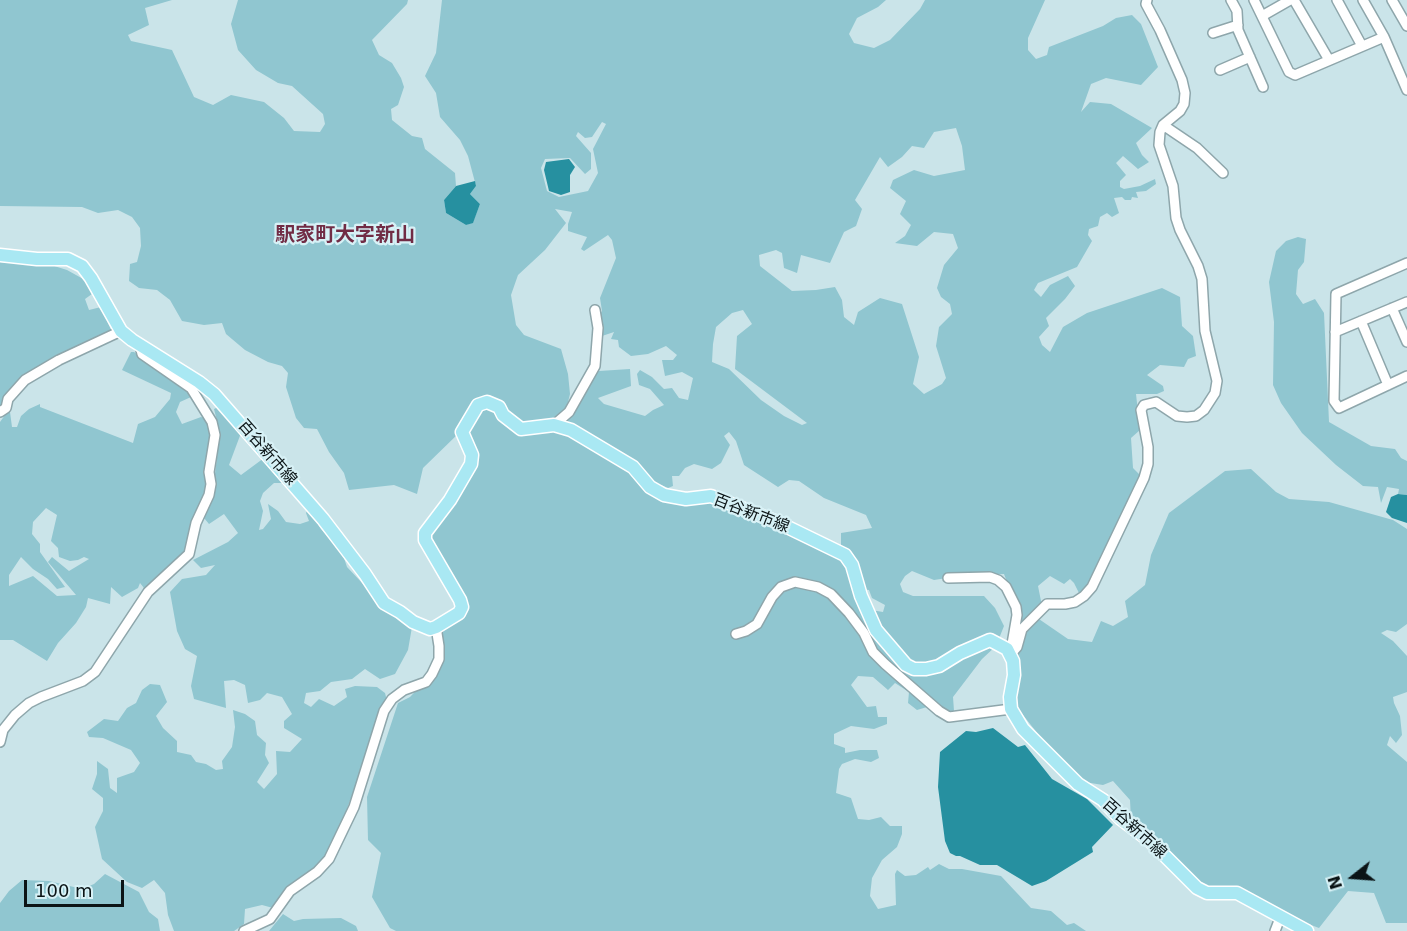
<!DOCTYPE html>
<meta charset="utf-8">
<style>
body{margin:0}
#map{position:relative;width:1407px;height:931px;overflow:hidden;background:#cae4e9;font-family:"DejaVu Sans",sans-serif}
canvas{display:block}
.north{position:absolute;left:1323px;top:847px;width:60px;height:60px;-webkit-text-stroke:4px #d7f1f6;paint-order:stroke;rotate:253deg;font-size:16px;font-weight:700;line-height:24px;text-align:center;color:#0b1416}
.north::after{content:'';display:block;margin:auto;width:21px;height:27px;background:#0b1416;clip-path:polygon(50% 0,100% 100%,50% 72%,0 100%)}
.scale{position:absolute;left:24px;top:880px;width:100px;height:27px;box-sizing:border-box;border:3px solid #0b1416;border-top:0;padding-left:8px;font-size:18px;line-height:21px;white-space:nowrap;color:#0b1416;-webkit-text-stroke:4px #d7f1f6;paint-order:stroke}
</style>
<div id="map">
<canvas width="1407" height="931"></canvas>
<div class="north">N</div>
<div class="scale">100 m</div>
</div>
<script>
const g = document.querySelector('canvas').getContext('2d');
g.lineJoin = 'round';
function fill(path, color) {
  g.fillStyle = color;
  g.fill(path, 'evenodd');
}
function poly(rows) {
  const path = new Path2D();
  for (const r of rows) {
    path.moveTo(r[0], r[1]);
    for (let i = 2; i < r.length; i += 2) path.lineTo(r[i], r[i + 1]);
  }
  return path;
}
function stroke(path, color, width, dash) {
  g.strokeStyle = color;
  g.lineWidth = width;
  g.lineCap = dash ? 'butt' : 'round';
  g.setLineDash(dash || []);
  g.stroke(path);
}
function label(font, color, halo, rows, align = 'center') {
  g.font = font + ' "DejaVu Sans","Noto Sans JP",sans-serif';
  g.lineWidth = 4.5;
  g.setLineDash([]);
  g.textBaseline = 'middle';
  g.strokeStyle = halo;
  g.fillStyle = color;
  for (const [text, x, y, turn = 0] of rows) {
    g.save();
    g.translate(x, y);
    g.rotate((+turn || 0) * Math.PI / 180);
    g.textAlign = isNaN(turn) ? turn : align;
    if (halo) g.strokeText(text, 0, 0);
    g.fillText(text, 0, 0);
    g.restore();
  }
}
const green = poly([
 [0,0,172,0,145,8,149,25,128,35,131,41,172,50,194,97,213,105,231,95,264,102,284,118,294,131,320,132,325,124,323,114,292,86,278,83,256,70,238,50,231,24,238,0,408,0,407,4,372,40,379,55,392,63,401,78,404,87,398,105,391,109,392,120,412,136,422,138,425,149,455,173,456,186,444,200,446,213,466,225,473,222,480,204,470,194,476,186,468,156,460,140,440,117,436,93,425,76,436,53,442,0,886,0,878,7,857,18,849,34,854,43,874,48,890,40,920,9,925,0,1045,0,1028,38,1028,50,1036,59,1047,55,1049,47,1103,26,1116,18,1132,15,1141,24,1158,67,1141,85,1106,78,1091,84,1081,112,1090,102,1111,104,1152,128,1136,143,1142,155,1149,162,1138,169,1123,156,1116,163,1126,175,1120,181,1120,187,1124,189,1140,186,1155,179,1156,184,1146,191,1136,192,1138,198,1132,197,1131,200,1125,200,1122,197,1114,198,1119,213,1112,217,1107,213,1100,217,1098,226,1089,229,1088,235,1092,241,1077,267,1038,283,1034,290,1041,297,1050,285,1068,276,1075,286,1065,299,1046,318,1049,326,1039,337,1042,345,1050,352,1063,327,1087,313,1162,288,1180,297,1182,326,1193,336,1196,356,1188,359,1184,367,1160,365,1147,375,1163,386,1164,391,1157,394,1136,394,1140,430,1131,438,1133,468,1140,475,1141,484,1089,588,1080,595,1074,583,1070,579,1064,584,1050,576,1038,586,1042,606,1021,629,1015,645,1019,602,1009,587,1004,574,966,575,934,580,912,571,905,576,900,584,903,592,913,596,984,596,995,608,1004,626,996,646,982,659,953,697,954,711,939,717,927,707,917,710,908,703,909,692,895,683,888,690,873,677,858,676,851,685,867,707,876,706,878,717,887,717,887,724,874,729,851,726,834,734,834,744,845,748,845,753,860,750,877,750,879,758,871,762,855,759,842,764,839,769,836,793,851,798,858,819,869,820,881,817,890,826,902,826,902,834,897,847,882,860,872,878,870,896,878,909,896,905,895,874,897,870,905,876,916,875,928,867,930,870,939,864,949,869,962,869,1001,876,1031,908,1051,911,1067,925,1074,923,1086,931,396,931,390,928,372,897,381,853,368,840,367,797,398,703,410,697,442,663,444,652,435,633,442,631,464,615,465,601,426,533,447,512,471,467,475,453,465,431,479,408,489,406,519,434,555,429,568,431,617,456,630,467,644,487,658,496,689,502,710,498,755,515,757,520,773,522,817,545,826,553,840,555,849,567,861,611,869,618,871,610,883,612,885,605,872,598,869,590,861,589,855,564,841,548,841,533,872,528,866,515,824,498,799,481,789,480,778,487,744,465,736,441,729,432,724,436,730,445,721,463,712,469,694,464,685,468,679,476,672,476,673,486,668,488,661,485,658,490,620,454,572,429,558,425,566,421,577,406,581,387,586,379,599,371,630,369,631,386,598,398,604,404,645,416,653,410,664,405,650,389,639,385,637,374,640,370,652,377,664,389,672,388,679,398,688,400,693,378,682,372,665,376,662,360,673,360,677,355,666,346,648,354,631,356,619,347,618,340,611,339,614,332,602,336,594,325,602,311,600,298,616,258,612,240,608,235,584,251,581,249,587,237,568,231,568,224,572,212,555,209,566,223,545,250,518,275,511,295,516,325,524,335,561,349,568,374,570,394,566,410,562,417,555,420,522,426,495,402,479,398,459,433,423,468,417,494,394,485,349,490,344,473,329,452,317,429,304,428,296,418,286,387,288,373,282,366,268,362,245,350,226,334,222,323,204,325,182,321,170,300,157,290,139,288,129,281,130,264,137,262,141,246,140,228,132,217,118,210,98,213,82,207,0,206],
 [602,122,606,124,593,149,598,173,588,191,559,197,547,191,541,168,545,159,570,158,585,174,591,169,591,153,576,136,578,132,585,138,592,137],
 [956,128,962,146,965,170,934,176,914,170,893,180,890,188,906,201,900,214,911,225,905,236,895,243,917,246,934,232,953,234,958,248,944,265,937,288,941,297,950,304,952,314,939,327,936,346,946,378,942,384,924,394,913,384,919,357,902,304,880,298,858,312,854,325,844,317,842,300,835,287,816,290,792,291,760,266,759,255,776,250,782,253,784,268,797,273,801,255,830,263,844,232,856,226,862,209,855,200,880,157,888,167,902,157,912,146,924,148,934,132],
 [743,310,752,324,737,336,735,369,807,423,802,425,784,416,761,400,729,369,712,362,713,344,716,327,732,313],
 [1298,237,1306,239,1304,262,1298,270,1296,294,1303,304,1315,299,1324,313,1329,422,1371,446,1395,449,1401,458,1407,461,1407,495,1398,494,1399,489,1387,487,1381,503,1378,487,1363,486,1336,465,1302,433,1281,403,1273,385,1274,322,1269,282,1276,251,1286,241],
 [0,262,51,265,67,270,85,280,92,294,85,299,89,310,101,307,112,332,59,357,0,407],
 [131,352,134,352,184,388,191,397,180,402,176,412,182,424,201,417,207,419,213,440,205,489,194,522,189,550,150,588,144,588,140,583,138,588,122,597,111,587,110,604,88,598,86,607,76,623,58,643,47,661,13,640,0,640,0,422,5,415,10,412,12,427,17,427,21,416,29,409,40,404,40,407,133,443,138,424,155,417,170,399,171,393,122,370],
 [46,508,57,515,51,541,58,548,59,557,70,561,78,560,84,557,89,559,69,571,52,557,48,562,76,595,57,596,33,576,9,586,9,575,21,557,33,569,48,579,57,589,65,587,40,552,40,544,32,534,33,522],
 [220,406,241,433,229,465,241,475,264,458,285,483,274,483,263,493,260,501,263,511,259,530,263,529,271,519,268,504,278,511,286,522,300,524,309,521,306,513,308,509,321,529,343,555,347,567,382,604,412,627,408,650,395,674,380,679,365,669,352,679,331,682,320,691,306,693,304,703,311,707,319,699,334,706,347,697,345,689,355,686,377,687,385,693,387,701,332,849,321,865,273,908,262,905,245,909,244,924,234,931,174,931,168,915,165,893,154,880,142,888,127,882,102,859,95,827,103,811,103,798,92,789,97,774,97,761,108,769,110,788,117,793,117,778,134,772,140,763,131,750,103,738,89,737,87,732,104,719,118,721,127,708,136,703,142,690,150,684,160,685,167,702,156,716,163,728,177,741,177,752,191,755,196,762,206,764,216,770,223,769,222,761,232,747,235,727,233,710,245,714,255,721,257,735,266,743,265,755,269,763,257,782,264,789,277,774,276,751,290,752,302,739,284,728,284,721,292,714,282,697,267,693,260,700,248,703,245,685,234,680,224,681,226,708,194,699,191,686,197,656,185,649,177,631,170,592,182,579,206,575,215,565,201,568,193,560,228,542,238,533,224,514,209,524,204,518,212,498,220,433,214,409],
 [1251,469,1276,492,1289,499,1329,502,1393,520,1407,529,1407,624,1396,632,1387,630,1381,633,1393,641,1407,656,1407,692,1393,697,1394,703,1400,716,1402,735,1396,743,1390,736,1387,745,1407,762,1407,923,1386,923,1374,893,1348,891,1319,928,1195,881,1131,819,1130,800,1113,781,1103,785,1078,781,1068,772,1019,710,1013,697,1016,653,1023,633,1036,617,1068,639,1092,642,1101,621,1113,626,1128,617,1125,601,1145,585,1151,555,1169,513,1225,471],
 [105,874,139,892,149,912,158,919,160,931,0,931,0,903,9,891,22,880,49,881,82,889,94,884],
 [283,914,294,921,303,919,341,918,356,926,358,931,269,931]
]);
const water = poly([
 [569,159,575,167,570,175,570,192,561,195,549,191,544,170,546,162],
 [475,181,476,186,470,194,480,204,473,223,466,225,446,213,444,200,456,186],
 [1398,494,1407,495,1407,523,1392,518,1386,512,1391,497],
 [993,728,1018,747,1025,745,1052,779,1087,799,1113,825,1092,847,1093,852,1046,881,1032,886,997,865,980,865,960,856,956,856,950,853,945,841,938,787,940,752,966,731,976,732]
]);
const minor = poly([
 [1231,0,1237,11,1238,30,1263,87],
 [1254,0,1289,72,1295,75,1384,37],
 [1294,0,1329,60],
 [1337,0,1362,46],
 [1363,0,1384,37,1407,90],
 [1392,0,1407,26],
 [1262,16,1290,0],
 [1213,33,1238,25],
 [1220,70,1250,57],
 [1163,125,1197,148,1223,173],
 [1407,263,1336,294,1334,401,1339,408,1407,376],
 [1392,308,1407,342],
 [1361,321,1388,385],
 [1335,332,1407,302],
 [0,412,6,408,8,399,25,380,59,360,121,331],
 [554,425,569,412,595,366,598,328,595,310],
 [948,578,990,577,998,580,1006,587,1016,607,1017,615,1012,644],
 [736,634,746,631,757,624,772,597,781,587,795,582,818,587,831,594,849,613,864,633,873,652,885,664,939,711,949,717,1011,709],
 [1010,655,1017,647,1022,629,1047,604,1065,604,1075,602,1084,596,1092,587,1144,478,1148,464,1148,447,1141,410,1144,405,1156,402,1177,416,1187,417,1196,416,1204,410,1215,393,1217,381,1205,331,1202,279,1198,266,1180,230,1176,218,1173,186,1159,145,1160,132,1163,125,1180,111,1184,104,1185,93,1182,80,1160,30,1146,4,1147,0],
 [0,742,3,730,15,715,29,703,41,697,83,681,95,672,148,592,189,554,196,523,209,495,211,484,209,472,215,435,212,422,191,388,142,354,140,346],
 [244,931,270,919,290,891,317,872,329,859,354,807,384,711,392,699,404,690,426,682,432,674,439,659,439,646,436,627],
 [1275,931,1280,918]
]);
const major = poly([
 [0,255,37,259,68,259,82,266,91,278,121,331,132,340,199,382,214,394,323,519,365,574,384,603,400,612,413,622,430,629,436,627,459,613,462,607,460,600,425,540,425,533,450,500,471,464,472,455,462,432,478,405,487,402,499,407,503,415,521,429,554,425,571,430,633,467,650,487,664,495,686,499,711,496,777,522,845,555,852,565,861,596,876,630,906,665,914,669,926,669,939,666,960,653,990,640,1007,649,1013,661,1014,675,1010,697,1011,709,1023,729,1078,784,1103,800,1121,819,1150,841,1197,888,1207,893,1237,893,1307,931]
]);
const streetNames = [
 ["百谷新市線",267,453,49],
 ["百谷新市線",751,514,21],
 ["百谷新市線",1134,829,42]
];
const quarterNames = [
 ["駅家町大字新山",345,236]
];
fill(green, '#90c6d0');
fill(water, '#2690a0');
stroke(minor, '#8ea6ab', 12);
stroke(major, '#fff', 15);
stroke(minor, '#fff', 9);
stroke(major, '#a9e8f3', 12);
label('16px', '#0b1416', '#d7f1f6', streetNames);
label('bold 20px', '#712c45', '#d7f1f6', quarterNames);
</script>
